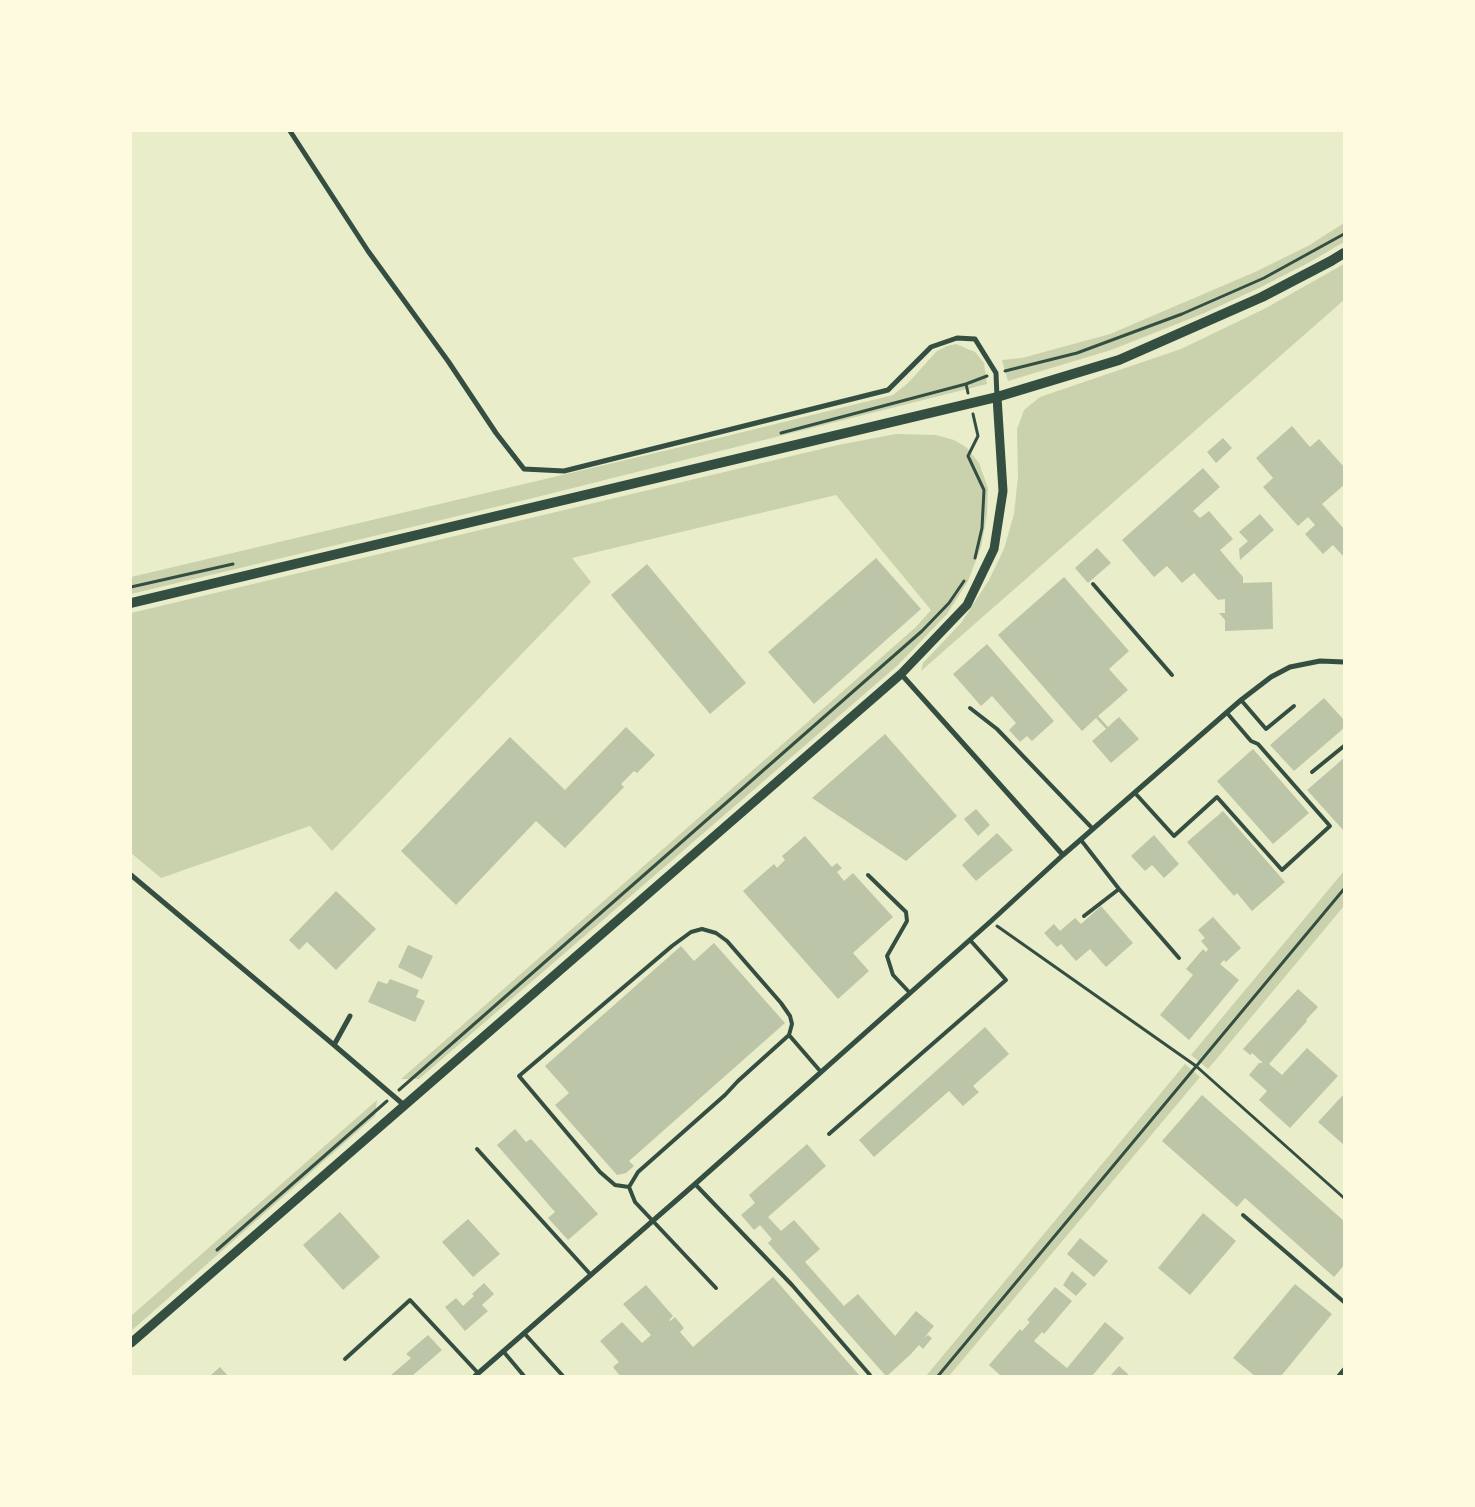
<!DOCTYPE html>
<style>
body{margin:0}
#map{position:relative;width:1475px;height:1507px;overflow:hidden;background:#e9edc9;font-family:"Roboto Serif",serif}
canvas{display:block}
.frame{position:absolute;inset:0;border:132px solid #fefae0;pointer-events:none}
</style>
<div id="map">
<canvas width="1475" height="1507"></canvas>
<div class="frame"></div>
</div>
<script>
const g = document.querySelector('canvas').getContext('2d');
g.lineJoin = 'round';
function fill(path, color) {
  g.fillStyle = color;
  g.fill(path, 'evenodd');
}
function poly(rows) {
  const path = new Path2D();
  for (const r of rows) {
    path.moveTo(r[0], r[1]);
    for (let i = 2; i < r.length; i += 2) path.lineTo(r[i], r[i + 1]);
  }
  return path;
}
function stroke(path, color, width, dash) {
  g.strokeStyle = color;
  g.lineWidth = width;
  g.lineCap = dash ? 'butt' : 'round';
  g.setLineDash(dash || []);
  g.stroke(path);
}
const green = poly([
 [1344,223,1344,242,1310,262,1259,288,1202,314,1111,350,1008,381,1002,360,1022,358,1110,334,1255,272,1308,246],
 [1344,264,1344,300,921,671,923,663,961,623,989,580,1004,549,1014,514,1018,477,1017,429,1024,410,1040,397,1181,349,1266,308],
 [956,344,975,352,984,363,987,384,533,498,131,594,131,577,727,436,893,395,908,383,937,351,947,346],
 [896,434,936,435,954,440,966,447,979,463,988,488,987,515,981,547,968,581,947,614,898,665,419,1079,401,1079,916,627,931,610,836,495,572,558,591,582,332,851,310,826,161,878,131,853,131,613,838,445],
 [1344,871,1344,906,1208,1069,1191,1055],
 [1185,1064,1200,1077,949,1376,926,1376],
 [377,1100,375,1116,131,1331,131,1316]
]);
const building = poly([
 [1292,426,1310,447,1319,439,1344,467,1344,485,1322,504,1344,529,1344,557,1333,545,1323,554,1305,534,1315,525,1308,517,1298,526,1263,487,1273,478,1256,458],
 [1223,438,1232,448,1216,463,1207,452],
 [1203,468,1220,487,1193,511,1200,518,1209,511,1233,539,1220,550,1243,577,1243,583,1272,582,1273,629,1225,631,1225,620,1219,613,1225,613,1225,599,1218,600,1194,573,1182,583,1167,566,1154,577,1122,540],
 [1260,514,1274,530,1240,560,1239,549,1248,541,1239,532],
 [1097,548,1111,563,1088,583,1075,568],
 [876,558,921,609,814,704,768,652],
 [647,564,746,683,710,714,611,595],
 [1064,577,1129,651,1109,669,1128,690,1098,716,1108,727,1119,717,1139,739,1111,763,1092,741,1106,729,1096,718,1082,731,998,635],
 [987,644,1054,721,1032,741,1027,736,1020,742,1009,730,1016,723,992,696,981,706,953,674],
 [1324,698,1344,720,1344,728,1294,771,1270,745],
 [626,727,655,755,637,773,634,771,621,784,624,787,565,848,536,821,456,905,401,851,510,737,565,790],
 [885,734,957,816,906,861,812,798],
 [1253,749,1309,813,1273,844,1217,781],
 [1344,758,1344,831,1307,790],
 [976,809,990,825,978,836,964,819],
 [1223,811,1285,882,1252,911,1237,893,1234,896,1187,842],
 [997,833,1013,850,976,881,962,865],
 [1154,835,1179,864,1164,878,1152,865,1145,871,1131,856],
 [805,836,832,867,837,863,842,868,837,872,844,881,853,873,893,917,853,953,869,971,838,999,743,891,774,864,777,868,785,860,782,856],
 [336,891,376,929,336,970,307,942,299,950,289,940],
 [1101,906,1133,943,1106,967,1090,949,1076,961,1061,944,1057,947,1044,933,1054,924,1060,931,1075,918,1081,924],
 [1213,917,1241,948,1226,962,1224,960,1220,964,1239,980,1189,1040,1160,1015,1193,975,1186,969,1203,949,1206,952,1208,949,1201,941,1205,938,1198,930],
 [714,943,785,1023,629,1161,634,1166,626,1173,617,1175,555,1105,569,1093,545,1066,681,946,694,961],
 [408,945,433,956,422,979,398,967],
 [390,979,419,990,416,997,425,1001,415,1022,368,1002,378,981,387,984],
 [1298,989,1318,1007,1306,1020,1307,1021,1269,1064,1282,1075,1307,1048,1338,1076,1290,1128,1259,1100,1267,1091,1249,1075,1259,1063,1263,1063,1252,1053,1250,1055,1243,1049],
 [985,1027,1009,1054,973,1086,979,1092,963,1106,949,1091,874,1157,859,1140],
 [1344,1094,1344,1145,1318,1122],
 [1202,1095,1344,1221,1344,1265,1334,1277,1245,1198,1237,1207,1162,1141],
 [515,1129,526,1142,531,1139,598,1214,568,1240,548,1218,555,1212,497,1145],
 [807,1144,826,1166,768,1217,781,1231,794,1220,820,1249,805,1262,844,1306,858,1294,895,1336,916,1311,934,1326,924,1338,928,1335,932,1338,923,1349,919,1345,911,1354,887,1376,886,1376,768,1243,772,1239,760,1225,754,1230,741,1215,755,1203,749,1195],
 [340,1212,380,1257,343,1290,303,1245],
 [1203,1213,1236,1241,1190,1295,1158,1268],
 [468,1219,500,1254,473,1277,442,1242],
 [1080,1238,1108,1261,1094,1277,1067,1254],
 [1072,1271,1087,1284,1076,1296,1063,1285],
 [773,1277,860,1376,620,1376,613,1367,619,1362,600,1341,622,1322,642,1343,651,1335,623,1304,646,1285,673,1316,669,1320,670,1321,675,1317,684,1328,680,1332,693,1347],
 [484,1283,494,1294,482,1305,488,1311,465,1331,445,1307,456,1298,463,1306,474,1296,472,1294],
 [1295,1284,1332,1314,1281,1376,1255,1376,1233,1358],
 [1055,1287,1072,1301,1044,1334,1042,1332,1034,1341,1067,1368,1105,1322,1124,1338,1092,1376,1001,1376,989,1365,1020,1329,1022,1331,1030,1322,1027,1320],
 [428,1335,442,1350,412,1376,390,1376,411,1358,406,1354],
 [1119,1366,1130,1376,1110,1376],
 [220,1367,228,1376,210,1376]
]);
const path = poly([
 [1005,371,1077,353,1182,314,1264,278,1344,234],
 [966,384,968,393],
 [973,414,978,436,968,456,984,490,982,528,975,558],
 [781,433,966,384,987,376],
 [131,587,233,564],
 [997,926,1196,1066,1344,1198],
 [399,1090,922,631,949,603,964,581],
 [217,1250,387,1101],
 [938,1376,1344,889]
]);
const service = poly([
 [1093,584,1172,675],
 [1241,700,1266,729,1294,706],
 [970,708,997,729,1093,829],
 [1312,772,1344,746],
 [1135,793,1174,836,1217,797,1282,870,1330,826,1258,744,1251,741,1227,713],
 [1081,840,1119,889,1084,916],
 [868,875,906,912,907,921,887,956,893,975,910,993],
 [1119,889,1179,958],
 [829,1134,1006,980,970,940],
 [477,1149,591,1275],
 [695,1184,792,1285,870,1375],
 [629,1187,615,1185,600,1172,519,1076,672,946,691,932,702,929,716,933,727,941,781,1003,790,1016,792,1024,789,1035],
 [1243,1215,1344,1302],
 [716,1288,635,1202,629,1187,638,1172,725,1095,738,1081,789,1035,821,1072],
 [524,1333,563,1376],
 [503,1351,524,1376],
 [345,1359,410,1300,478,1373]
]);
const minor = poly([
 [290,131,368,251,448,361,496,433,524,469,564,471,888,390,931,347,957,338,975,339,996,373,997,397],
 [901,674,1063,855],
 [131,875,334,1045,404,1105],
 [334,1045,350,1016],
 [475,1376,695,1184,990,922,1063,855,1241,700,1271,677,1290,667,1320,661,1344,662],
 [1339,1376,1344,1370]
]);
const tertiary = poly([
 [131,1343,901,674,967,605,994,549,1003,491,997,397]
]);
const secondary = poly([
 [131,603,997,397,1119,360,1262,297,1331,261,1344,253]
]);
fill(green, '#cad2ad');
fill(building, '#bcc5a7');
stroke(path, '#344e41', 3);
stroke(service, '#344e41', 4);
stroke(minor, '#344e41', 5);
stroke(tertiary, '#344e41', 9);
stroke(secondary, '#344e41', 10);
</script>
